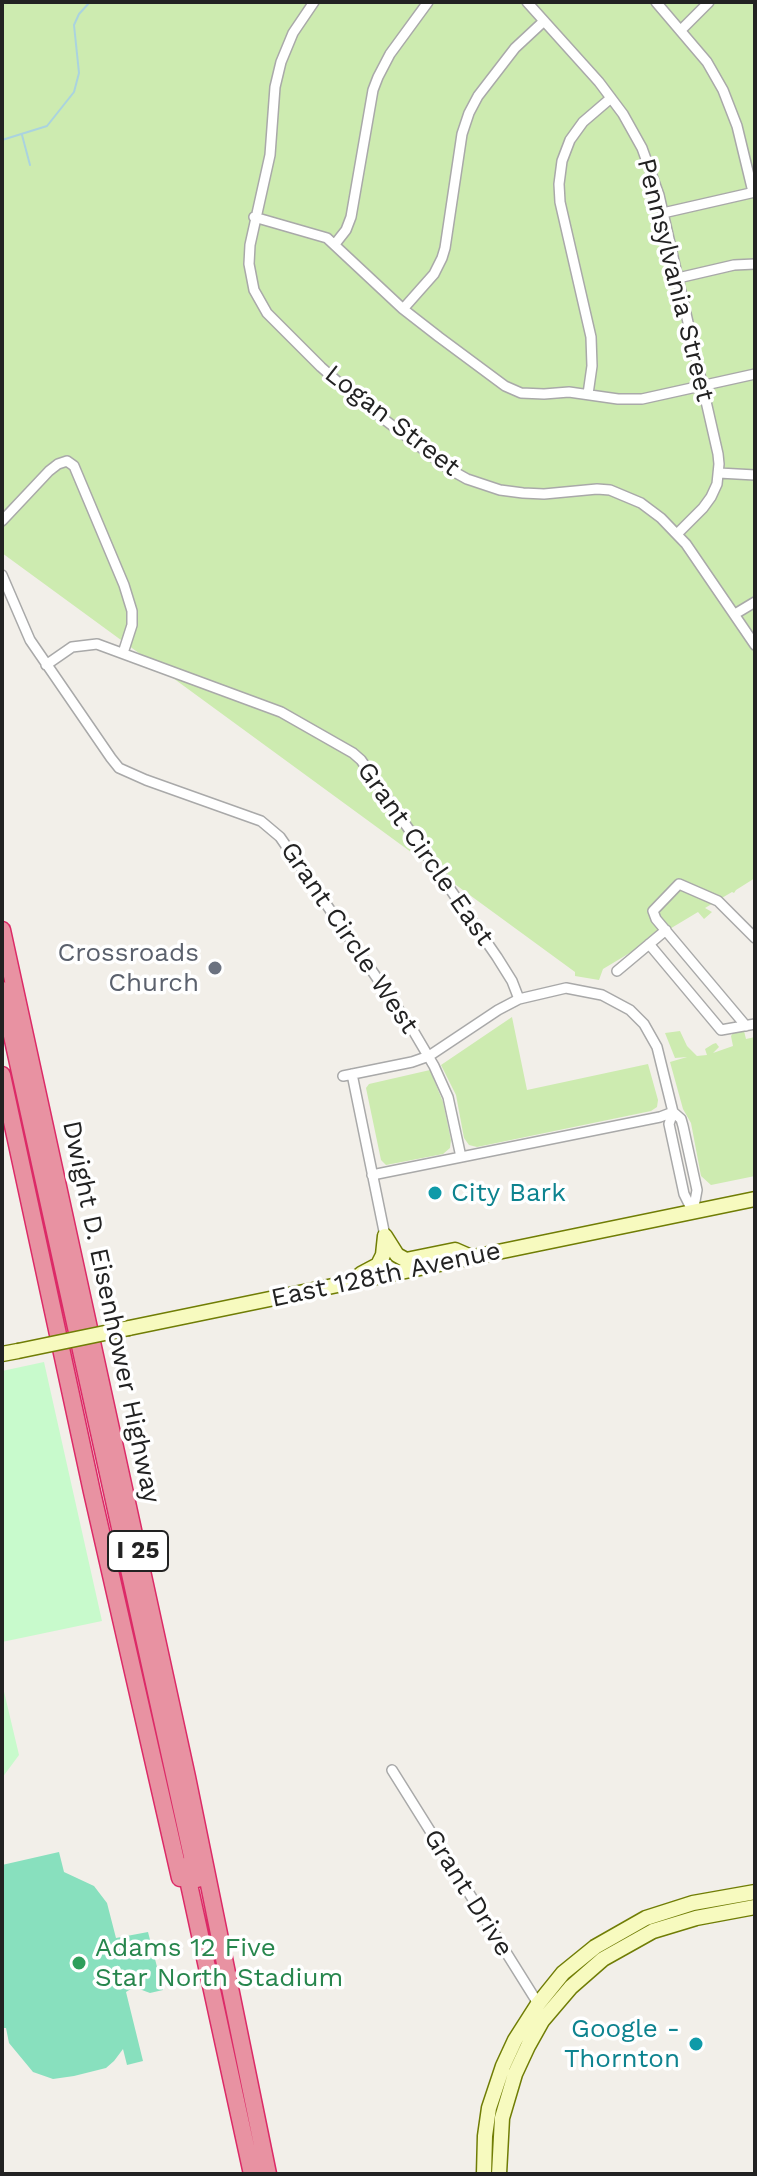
<!DOCTYPE html>
<style>
body{margin:0}
#map{position:relative;width:757px;height:2176px;overflow:hidden;background:#f2efe9;font-family:"Work Sans",sans-serif}
canvas{display:block}
.frame{position:absolute;inset:0;border:4px solid #222;pointer-events:none}
</style>
<div id="map">
<canvas width="757" height="2176"></canvas>
<div class="frame"></div>
</div>
<script>
const g = document.querySelector('canvas').getContext('2d');
g.lineJoin = 'round';
function fill(path, color) {
  g.fillStyle = color;
  g.fill(path, 'evenodd');
}
function poly(rows) {
  const path = new Path2D();
  for (const r of rows) {
    path.moveTo(r[0], r[1]);
    for (let i = 2; i < r.length; i += 2) path.lineTo(r[i], r[i + 1]);
  }
  return path;
}
function stroke(path, color, width, dash) {
  g.strokeStyle = color;
  g.lineWidth = width;
  g.lineCap = dash ? 'butt' : 'round';
  g.setLineDash(dash || []);
  g.stroke(path);
}
function label(font, color, halo, rows, align = 'center') {
  g.font = font + ' "Work Sans",sans-serif';
  g.lineWidth = 7;
  g.setLineDash([]);
  g.textBaseline = 'middle';
  g.strokeStyle = halo;
  g.fillStyle = color;
  for (const [text, x, y, turn = 0] of rows) {
    g.save();
    g.translate(x, y);
    g.rotate((+turn || 0) * Math.PI / 180);
    g.textAlign = isNaN(turn) ? turn : align;
    if (halo) g.strokeText(text, 0, 0);
    g.fillText(text, 0, 0);
    g.restore();
  }
}
const grass = poly([
 [2,2,755,2,755,878,736,890,734,893,732,892,705,908,712,912,704,919,698,912,603,969,599,980,575,976,575,972,2,553],
 [512,1017,527,1090,648,1064,658,1100,657,1107,651,1111,477,1147,469,1145,464,1138,456,1095,441,1065],
 [680,1031,687,1046,697,1056,707,1055,705,1049,713,1044,716,1043,719,1047,713,1053,733,1046,731,1036,733,1033,744,1031,746,1039,755,1037,755,1176,711,1185,701,1176,691,1123,683,1109,670,1062,687,1057,675,1058,665,1033],
 [430,1070,443,1102,451,1140,450,1148,443,1154,386,1165,381,1160,366,1088,369,1084]
]);
const park = poly([
 [44,1362,102,1621,2,1642,2,1371],
 [2,1683,19,1755,2,1778]
]);
const pitch = poly([
 [59,1852,64,1872,94,1886,107,1903,116,1938,148,1932,163,1990,150,1993,134,1987,126,1992,143,2061,127,2065,123,2049,114,2061,106,2068,74,2076,53,2079,33,2072,9,2043,6,2028,2,2028,2,1865]
]);
const stream = poly([
 [22,135,30,165],
 [2,140,47,126,74,92,79,73,74,25,79,14,90,2]
]);
const street = poly([
 [314,2,293,33,281,62,275,87,270,155,250,245,249,264,254,290,267,313,321,367,355,397,449,469,467,479,500,490,523,493,544,494,597,489,610,490,641,503,661,518,686,544,755,645],
 [527,2,599,82,623,114,642,148,659,195,718,454,719,464,717,484,711,497,703,508,677,534],
 [656,2,707,62,723,90,737,126,753,192],
 [681,30,709,2],
 [663,213,755,192],
 [254,217,327,238,403,309,439,337,505,386,521,393,544,394,569,392,618,399,642,399,755,374],
 [335,244,346,230,351,217,373,90,378,77,390,54,428,2],
 [678,278,734,265,755,264],
 [403,309,434,274,442,258,445,248,462,134,469,113,478,96,515,48,544,21],
 [588,394,592,366,591,337,560,202,559,184,562,161,570,140,583,122,611,98],
 [719,473,755,475],
 [2,521,49,471,58,464,67,461,74,466,124,585,132,611,132,625,123,653],
 [2,575,30,640,111,758,119,768,146,780,261,821,280,837,414,1032,434,1066,448,1097,461,1157],
 [735,614,755,602],
 [46,665,72,647,97,644,281,712,353,753,361,760,497,957,512,981,519,999],
 [649,944,721,1030,755,1024],
 [617,971,666,930],
 [746,1026,656,919,653,911,679,884,718,901,755,938],
 [352,1074,385,1236],
 [343,1076,412,1062,429,1056,498,1010,519,999,566,988,602,995,630,1010,644,1024,657,1047,673,1112,681,1119,683,1126,697,1190,693,1212],
 [673,1112,669,1124,684,1194,693,1212],
 [372,1175,660,1117,673,1112],
 [392,1770,539,2005]
]);
const secondary = poly([
 [385,1236,397,1255,406,1260,455,1250,471,1257],
 [361,1274,378,1265,383,1255,385,1236],
 [129,1328,755,1199],
 [2,1354,18,1351],
 [484,2174,485,2136,489,2108,503,2066,515,2040,538,2004,563,1973,595,1947,646,1918,693,1903,755,1892],
 [499,2174,502,2118,515,2074,528,2046,542,2021,571,1987,603,1959,653,1931,696,1918,755,1907]
]);
const highway = poly([
 [2,930,187,1777,268,2174],
 [2,990,197,1879],
 [2,1075,92,1492,180,1878],
 [185,1866,252,2174]
]);
const secondaryBridge = poly([
 [18,1351,129,1328]
]);
const markers = [
 [215,968,8,"#6b7280"],
 [435,1193,8,"#0f9aa8"],
 [79,1963,8,"#2e9e5b"],
 [696,2044,8,"#0f9aa8"]
];
const shields = [
 [138,1551,60]
];
const shieldNames = [
 ["I 25",138,1551]
];
const streetNames = [
 ["Pennsylvania Street",675,280,76],
 ["Logan Street",392,421,38],
 ["Grant Circle East",425,854,55],
 ["Grant Circle West",349,938,56],
 ["East 128th Avenue",386,1275,-12],
 ["Dwight D. Eisenhower Highway",111,1312,78],
 ["Grant Drive",468,1893,58]
];
const worshipNames = [
 ["Crossroads",199,953],
 ["Church",199,983]
];
const cultureNames = [
 ["City Bark",451,1193],
 ["Google -",680,2029,"right"],
 ["Thornton",680,2059,"right"]
];
const leisureNames = [
 ["Adams 12 Five",95,1948],
 ["Star North Stadium",95,1978]
];
fill(grass, '#cdebb0');
fill(park, '#c8facc');
fill(pitch, '#88e0be');
stroke(stream, '#aad3df', 2);
stroke(street, '#a9a9a9', 12);
stroke(secondary, '#707d05', 17);
stroke(highway, '#dc2a67', 19);
stroke(street, '#fff', 9);
stroke(secondary, '#f7fabf', 14);
stroke(highway, '#e892a2', 16);
stroke(secondaryBridge, '#707d05', 17, []);
stroke(secondaryBridge, '#f7fabf', 14);
for (const [x, y, r, color] of markers) {
  const dot = new Path2D();
  dot.arc(x, y, r, 0, 2 * Math.PI);
  g.fillStyle = color;
  g.fill(dot);
  stroke(dot, '#fff', 3);
}
for (const [x, y, w] of shields) {
  const box = new Path2D();
  box.roundRect(x - w / 2, y - 20, w, 40, 6);
  g.fillStyle = '#fff';
  g.fill(box);
  stroke(box, '#222', 2);
}
label('bold 24px', '#222', null, shieldNames);
label('26px', '#222', '#fff', streetNames);
label('26px', '#5b616d', '#fff', worshipNames, 'right');
label('26px', '#0d838f', '#fff', cultureNames, 'left');
label('26px', '#27864d', '#fff', leisureNames, 'left');
</script>
